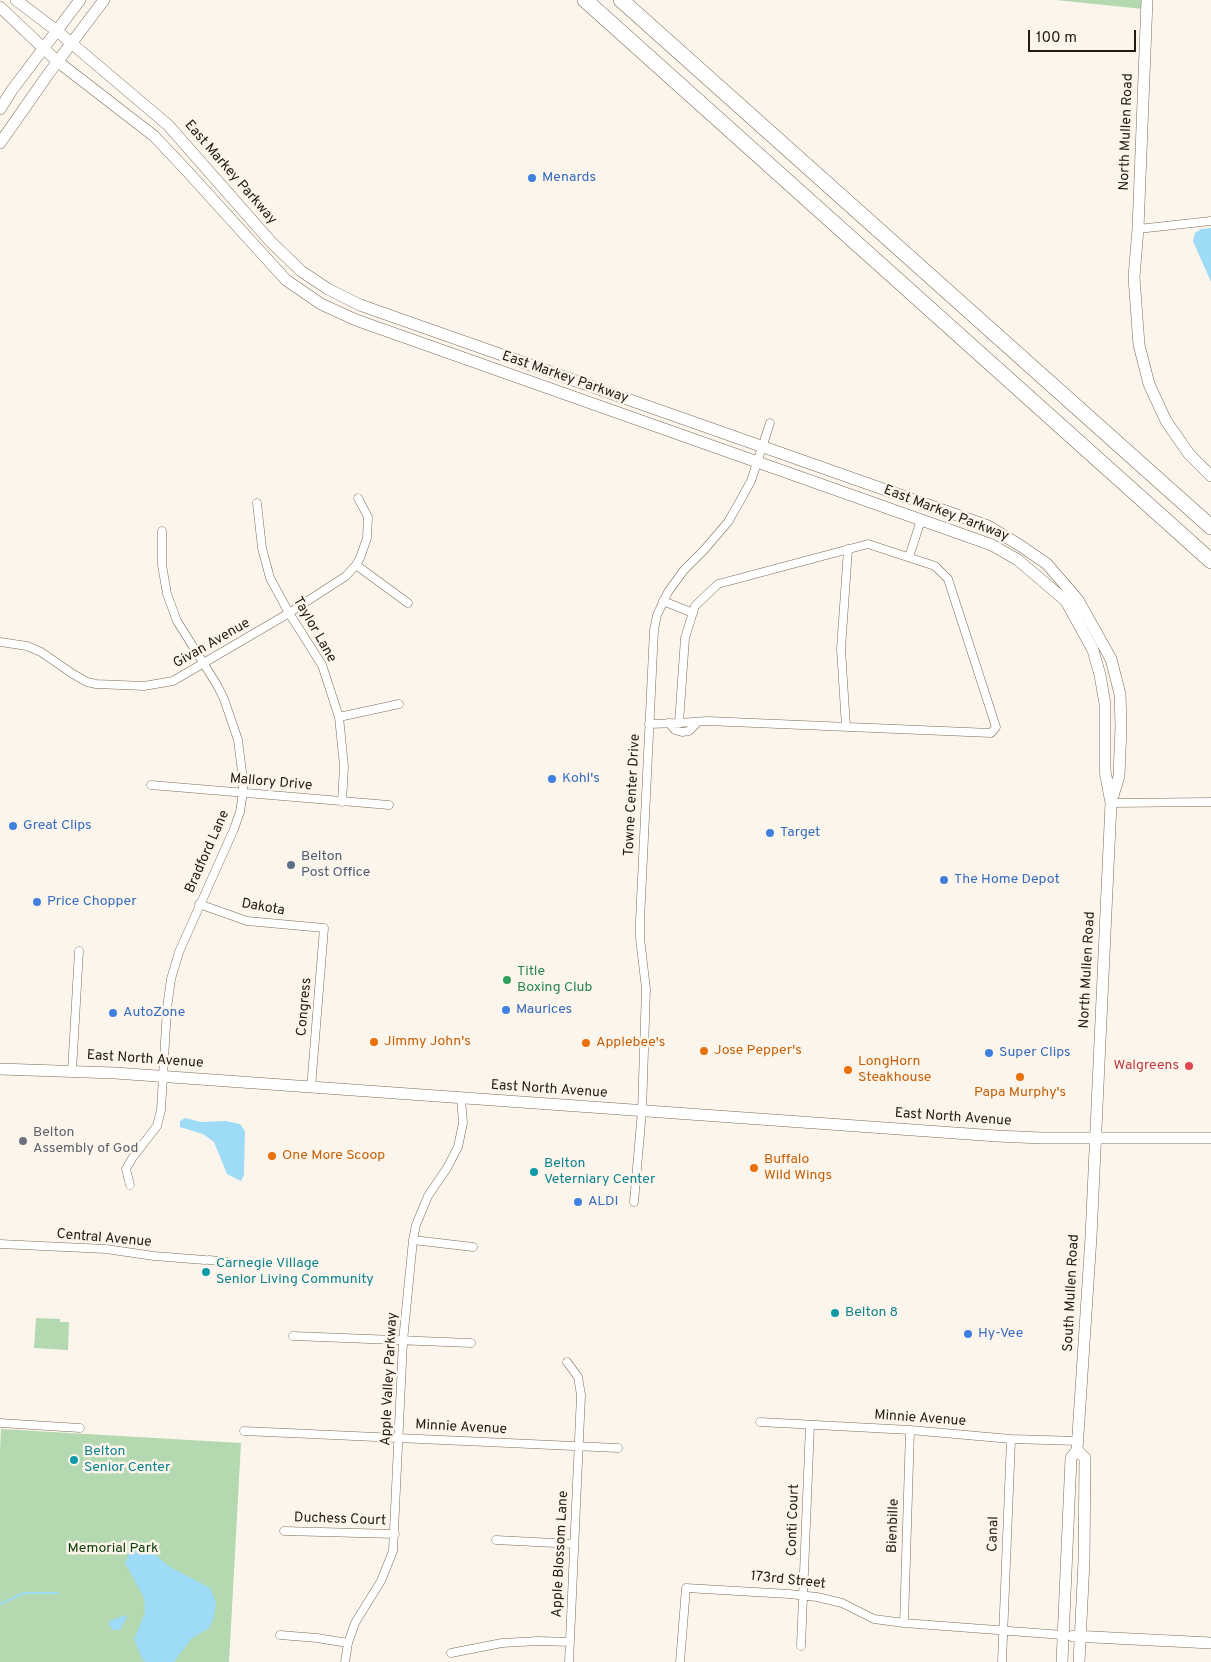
<!DOCTYPE html>
<style>
body{margin:0}
#map{position:relative;width:1211px;height:1662px;overflow:hidden;background:#fcf5ec;font-family:Overpass,sans-serif}
canvas{display:block}
.scale{position:absolute;left:1028px;top:30px;width:108px;height:22px;box-sizing:border-box;border:2px solid #221b13;border-top:0;padding-left:6px;font-size:15px;line-height:18px;white-space:nowrap;color:#221b13;-webkit-text-stroke:4px #fcf5ec;paint-order:stroke}
</style>
<div id="map">
<canvas width="1211" height="1662"></canvas>
<div class="scale">100 m</div>
</div>
<script>
const g = document.querySelector('canvas').getContext('2d');
g.lineJoin = 'round';
function fill(path, color) {
  g.fillStyle = color;
  g.fill(path, 'evenodd');
}
function poly(rows) {
  const path = new Path2D();
  for (const r of rows) {
    path.moveTo(r[0], r[1]);
    for (let i = 2; i < r.length; i += 2) path.lineTo(r[i], r[i + 1]);
  }
  return path;
}
function stroke(path, color, width, dash) {
  g.strokeStyle = color;
  g.lineWidth = width;
  g.lineCap = dash ? 'butt' : 'round';
  g.setLineDash(dash || []);
  g.stroke(path);
}
function label(font, color, halo, rows, align = 'center') {
  g.font = font + ' Overpass,sans-serif';
  g.lineWidth = 5;
  g.setLineDash([]);
  g.textBaseline = 'middle';
  g.strokeStyle = halo;
  g.fillStyle = color;
  for (const [text, x, y, turn = 0] of rows) {
    g.save();
    g.translate(x, y);
    g.rotate((+turn || 0) * Math.PI / 180);
    g.textAlign = isNaN(turn) ? turn : align;
    if (halo) g.strokeText(text, 0, 0);
    g.fillText(text, 0, 0);
    g.restore();
  }
}
const green = poly([
 [1056,0,1143,0,1143,9],
 [36,1318,60,1319,60,1322,69,1322,68,1350,34,1348],
 [1,1429,241,1443,229,1662,0,1662,0,1450]
]);
const water = poly([
 [1211,228,1211,282,1193,241,1195,233,1201,229],
 [185,1118,201,1122,226,1121,240,1124,245,1131,244,1175,241,1181,227,1174,214,1142,203,1134,180,1127,180,1121],
 [139,1548,147,1548,170,1567,210,1588,216,1602,214,1618,209,1628,191,1639,174,1662,146,1662,142,1659,134,1639,145,1613,144,1598,125,1563,129,1554],
 [126,1615,127,1617,120,1630,113,1630,109,1625,109,1621]
]);
const stream = poly([
 [0,1604,24,1593,58,1593]
]);
const street = poly([
 [1138,229,1211,221],
 [257,503,262,548,270,578,289,613,322,665,339,717,344,766,342,802],
 [909,557,921,520],
 [356,565,408,603],
 [663,601,693,613],
 [0,642,27,646,41,652,73,674,87,682,96,684,144,686,173,681,289,613,346,576,356,565,360,558,367,538,368,517,358,498],
 [339,717,399,704],
 [669,723,675,730,682,732,689,731,698,722],
 [649,724,679,723,707,721,991,733,996,727,948,579,935,566,868,544,718,584,695,606,685,638,679,723],
 [846,727,841,649,848,549],
 [151,785,389,805],
 [1111,803,1211,802],
 [199,904,247,921,324,928,311,1088],
 [72,1071,79,951],
 [130,1185,126,1169,133,1157,157,1126,161,1110,167,1008,171,979,179,952,234,829,240,812,243,792,243,780,238,740,224,699,217,685,177,621,167,594,162,565,162,531],
 [634,1202,642,1111,646,989,640,938,640,920,654,630,657,615,668,592,684,570,704,550,728,522,740,501,751,481,770,423],
 [413,1240,473,1247],
 [0,1244,106,1249,154,1256,205,1260],
 [209,1260,228,1262],
 [293,1336,471,1343],
 [567,1362,578,1377,581,1395,569,1662],
 [760,1422,910,1430,1011,1439,1078,1441],
 [0,1423,80,1428],
 [244,1431,618,1448],
 [284,1531,395,1534],
 [496,1540,574,1544],
 [904,1623,910,1430],
 [280,1635,317,1638,348,1643],
 [801,1646,810,1425],
 [451,1653,502,1643,538,1641,570,1642],
 [345,1662,348,1643,355,1623,381,1581,393,1551,403,1341,413,1240,416,1225,428,1196,447,1168,458,1147,463,1123,461,1098],
 [680,1662,686,1588,789,1594,817,1597,842,1603,874,1619,904,1623,1063,1635],
 [1002,1662,1011,1439]
]);
const secondary = poly([
 [16,0,57,31,168,125,271,242,301,271,328,289,360,305,988,526,1021,546,1047,564,1078,600,1111,659,1120,694,1121,727,1119,776,1112,799],
 [1147,0,1138,229,1134,277,1139,345,1149,384,1166,421,1189,454,1211,476],
 [0,7,57,61,154,136,187,171,286,280,321,304,356,320,992,545,1018,560,1066,601,1093,650,1100,675,1105,704,1105,771,1111,803,1091,1237,1077,1450,1071,1458,1062,1662],
 [0,109,12,90,80,0],
 [0,143,49,73,104,0],
 [0,1069,115,1073,997,1136,1041,1138,1211,1138],
 [1077,1450,1085,1458,1084,1561,1079,1662],
 [1073,1636,1211,1643]
]);
const highway = poly([
 [585,0,1211,561],
 [621,0,1211,527]
]);
const markers = [
 [532,178,5,"#3f7fe0"],
 [552,779,5,"#3f7fe0"],
 [13,826,5,"#3f7fe0"],
 [770,833,5,"#3f7fe0"],
 [291,865,5,"#5c6f8a"],
 [944,880,5,"#3f7fe0"],
 [37,902,5,"#3f7fe0"],
 [507,980,5,"#2e9e5b"],
 [506,1010,5,"#3f7fe0"],
 [113,1013,5,"#3f7fe0"],
 [374,1042,5,"#e8710a"],
 [586,1043,5,"#e8710a"],
 [704,1051,5,"#e8710a"],
 [989,1053,5,"#3f7fe0"],
 [1189,1066,5,"#e0444e"],
 [848,1070,5,"#e8710a"],
 [1020,1077,5,"#e8710a"],
 [23,1141,5,"#6b7280"],
 [272,1156,5,"#e8710a"],
 [754,1168,5,"#e8710a"],
 [534,1172,5,"#0f9aa8"],
 [578,1202,5,"#3f7fe0"],
 [206,1272,5,"#0f9aa8"],
 [835,1313,5,"#0f9aa8"],
 [968,1334,5,"#3f7fe0"],
 [74,1460,5,"#0f9aa8"]
];
const streetNames = [
 ["North Mullen Road",1127,132,-88],
 ["East Markey Parkway",230,173,49],
 ["East Markey Parkway",565,378,19],
 ["East Markey Parkway",946,514,21],
 ["Taylor Lane",314,630,60],
 ["Givan Avenue",212,644,-30],
 ["Mallory Drive",271,783,5],
 ["Towne Center Drive",633,795,-87],
 ["Bradford Lane",208,852,-66],
 ["Dakota",263,908,10],
 ["North Mullen Road",1088,970,-87],
 ["Congress",305,1007,-85],
 ["East North Avenue",145,1060,4],
 ["East North Avenue",549,1090,4],
 ["East North Avenue",953,1118,4],
 ["Central Avenue",104,1239,5],
 ["South Mullen Road",1072,1293,-87],
 ["Apple Valley Parkway",390,1379,-87],
 ["Minnie Avenue",920,1419,4],
 ["Minnie Avenue",461,1428,3],
 ["Duchess Court",340,1520,2],
 ["Conti Court",794,1520,-88],
 ["Bienbille",894,1526,-88],
 ["Canal",994,1534,-88],
 ["Apple Blossom Lane",561,1554,-87],
 ["173rd Street",788,1581,6]
];
const shopNames = [
 ["Menards",542,178],
 ["Kohl's",562,779],
 ["Great Clips",23,826],
 ["Target",780,833],
 ["The Home Depot",954,880],
 ["Price Chopper",47,902],
 ["Maurices",516,1010],
 ["AutoZone",123,1013],
 ["Super Clips",999,1053],
 ["ALDI",588,1202],
 ["Hy-Vee",978,1334]
];
const serviceNames = [
 ["Belton",301,857],
 ["Post Office",301,873]
];
const leisureNames = [
 ["Title",517,972],
 ["Boxing Club",517,988]
];
const foodNames = [
 ["Jimmy John's",384,1042],
 ["Applebee's",596,1043],
 ["Jose Pepper's",714,1051],
 ["LongHorn",858,1062],
 ["Steakhouse",858,1078],
 ["Papa Murphy's",1020,1093,"center"],
 ["One More Scoop",282,1156],
 ["Buffalo",764,1160],
 ["Wild Wings",764,1176]
];
const healthNames = [
 ["Walgreens",1179,1066]
];
const worshipNames = [
 ["Belton",33,1133],
 ["Assembly of God",33,1149]
];
const cultureNames = [
 ["Belton",544,1164],
 ["Veterniary Center",544,1180],
 ["Carnegie Village",216,1264],
 ["Senior Living Community",216,1280],
 ["Belton 8",845,1313],
 ["Belton",84,1452],
 ["Senior Center",84,1468]
];
const parkNames = [
 ["Memorial Park",113,1549]
];
fill(green, '#b4d8af');
fill(water, '#9edbf6');
stroke(stream, '#9edbf6', 2);
stroke(street, '#7c6c57', 9);
stroke(secondary, '#7c6c57', 12);
stroke(highway, '#7c6c57', 16);
stroke(street, '#fff', 8);
stroke(secondary, '#fff', 11);
stroke(highway, '#fff', 15);
for (const [x, y, r, color] of markers) {
  const dot = new Path2D();
  dot.arc(x, y, r, 0, 2 * Math.PI);
  g.fillStyle = color;
  g.fill(dot);
  stroke(dot, '#fcf5ec', 2);
}
label('14px', '#221b13', '#fcf5ec', streetNames);
label('14px', '#366cbe', '#fcf5ec', shopNames, 'left');
label('14px', '#4e5e75', '#fcf5ec', serviceNames, 'left');
label('14px', '#27864d', '#fcf5ec', leisureNames, 'left');
label('14px', '#c56008', '#fcf5ec', foodNames, 'left');
label('14px', '#be3a42', '#fcf5ec', healthNames, 'right');
label('14px', '#5b616d', '#fcf5ec', worshipNames, 'left');
label('14px', '#0d838f', '#fcf5ec', cultureNames, 'left');
label('14px', '#0f400b', '#fcf5ec', parkNames);
</script>
